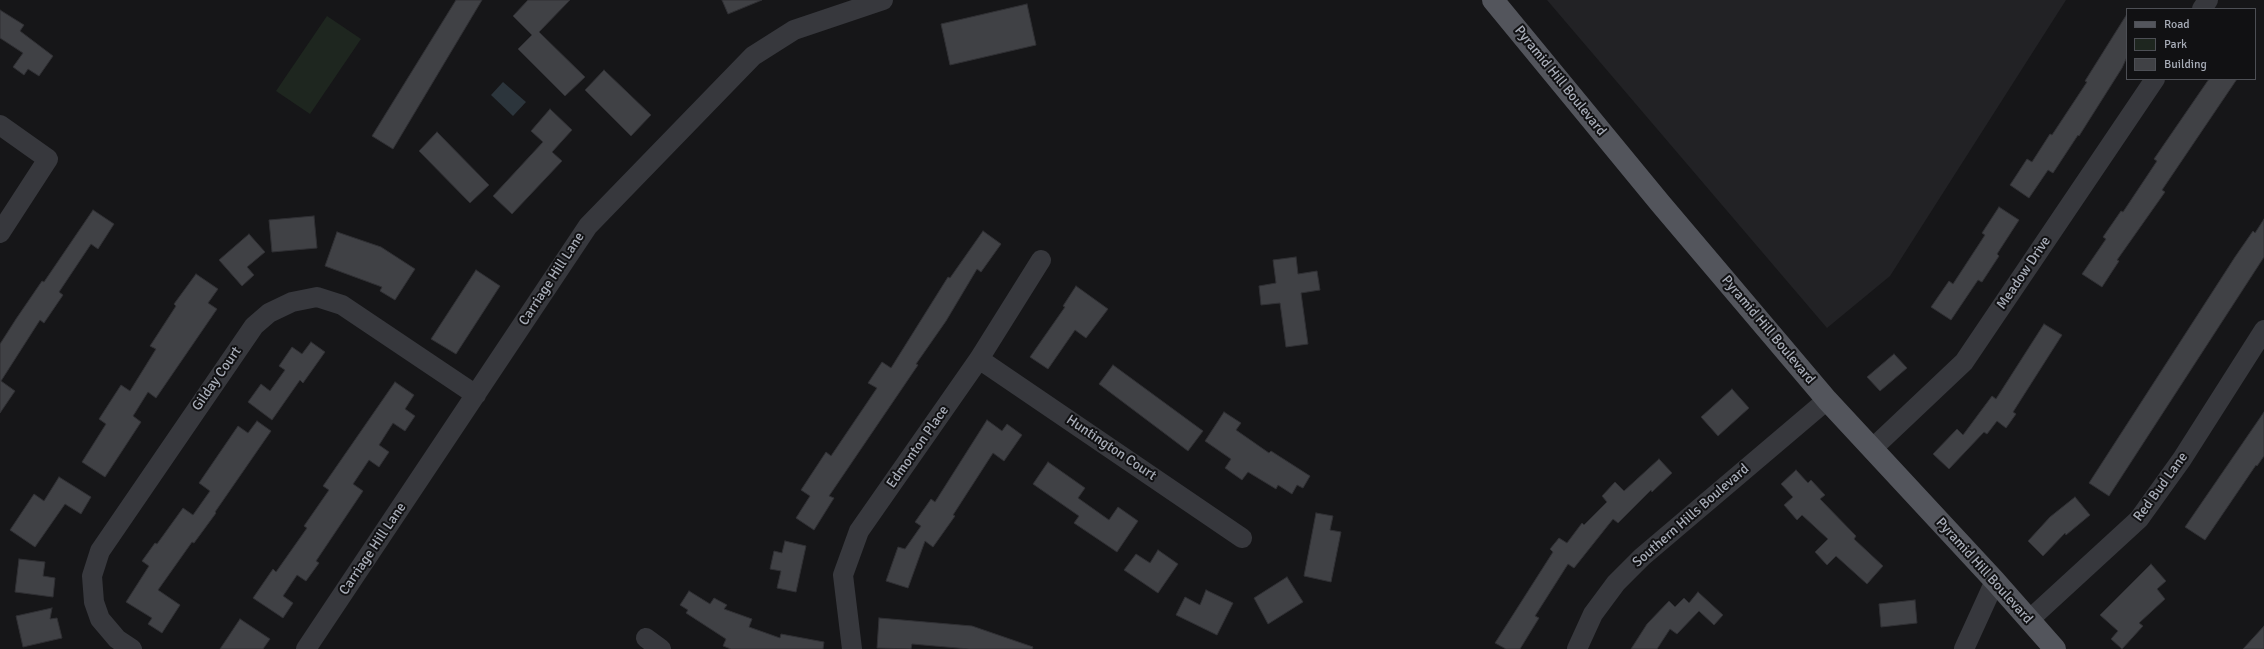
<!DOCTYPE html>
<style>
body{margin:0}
#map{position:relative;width:2264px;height:649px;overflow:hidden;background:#161618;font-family:Signika,sans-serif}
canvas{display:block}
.legend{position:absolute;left:2126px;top:8px;width:130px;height:72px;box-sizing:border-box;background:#111113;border:1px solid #4d4f55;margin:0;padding:5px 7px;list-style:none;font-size:12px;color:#a8adb8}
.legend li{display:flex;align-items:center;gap:8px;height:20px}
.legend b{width:20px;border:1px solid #4d4f55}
</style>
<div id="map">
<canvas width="2264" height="649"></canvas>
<ul class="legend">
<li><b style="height:5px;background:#53555c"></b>Road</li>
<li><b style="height:11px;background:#1e261f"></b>Park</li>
<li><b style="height:11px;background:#404145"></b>Building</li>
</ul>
</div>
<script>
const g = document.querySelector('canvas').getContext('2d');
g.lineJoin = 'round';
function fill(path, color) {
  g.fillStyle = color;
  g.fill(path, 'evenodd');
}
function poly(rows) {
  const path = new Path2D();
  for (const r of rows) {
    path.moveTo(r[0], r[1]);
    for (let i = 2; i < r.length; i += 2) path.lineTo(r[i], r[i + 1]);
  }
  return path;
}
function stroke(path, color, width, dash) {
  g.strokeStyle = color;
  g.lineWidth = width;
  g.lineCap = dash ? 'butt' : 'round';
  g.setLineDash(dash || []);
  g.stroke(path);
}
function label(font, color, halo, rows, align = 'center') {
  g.font = font + ' Signika,sans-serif';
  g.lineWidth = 4;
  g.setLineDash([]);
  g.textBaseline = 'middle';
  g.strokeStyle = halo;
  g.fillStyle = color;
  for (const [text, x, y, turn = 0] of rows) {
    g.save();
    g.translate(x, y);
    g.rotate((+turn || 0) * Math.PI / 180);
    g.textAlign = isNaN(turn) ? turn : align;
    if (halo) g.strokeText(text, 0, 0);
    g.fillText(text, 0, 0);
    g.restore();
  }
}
const built = poly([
 [1547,0,2066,0,1890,276,1827,328]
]);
const green = poly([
 [327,16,361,39,310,114,276,91]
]);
const water = poly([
 [503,82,526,102,513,116,491,95]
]);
const building = poly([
 [456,0,482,0,393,149,372,136,456,0],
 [528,0,570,0,539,32,585,77,565,96,518,49,532,35,513,16,528,0],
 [722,0,762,0,728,14,722,0],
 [1027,4,1036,45,950,65,941,24,1027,4],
 [0,10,24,25,20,31,53,56,39,76,28,69,24,75,13,67,23,53,0,38,0,10],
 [2127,14,2127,57,2122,68,2079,136,2078,135,2053,173,2048,170,2029,198,2010,185,2027,159,2032,162,2050,134,2052,135,2087,82,2085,81,2127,14],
 [604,70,651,115,631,136,585,90,604,70],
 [2209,79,2237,79,2162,190,2165,192,2117,260,2119,261,2102,287,2082,274,2106,239,2103,237,2121,211,2123,212,2157,161,2154,159,2209,79],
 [550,109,572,130,552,152,562,161,512,214,493,196,543,142,531,131,550,109],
 [437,132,489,185,470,203,419,151,437,132],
 [1999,207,2019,220,1997,254,1999,256,1982,282,1978,280,1951,320,1931,307,1949,281,1953,284,1985,235,1982,233,1999,207],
 [93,210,114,224,98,249,91,244,59,292,63,295,44,323,40,320,1,381,15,391,0,413,0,344,16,319,42,281,44,282,93,210],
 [314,216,317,248,272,252,269,220,314,216],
 [2264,219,2264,257,2109,496,2089,483,2235,257,2253,231,2255,233,2264,219],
 [983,231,1001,244,981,272,977,269,946,321,916,364,918,365,829,496,834,498,814,530,796,518,810,496,801,490,826,452,831,456,877,388,868,383,882,362,891,368,948,277,950,278,983,231],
 [337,232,381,247,415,269,395,300,380,291,382,287,325,266,337,232],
 [249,234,265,252,247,267,254,275,242,286,219,260,249,234],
 [1296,257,1298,274,1317,271,1320,290,1301,293,1308,344,1286,347,1280,303,1261,305,1259,286,1276,283,1273,260,1296,257],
 [476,270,500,286,456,354,431,339,476,270],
 [196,274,218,289,208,303,217,309,156,398,148,392,133,416,141,422,105,477,82,462,106,424,99,419,121,385,130,391,156,349,150,346,176,306,174,304,196,274],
 [1076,286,1108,309,1086,338,1075,330,1048,369,1030,357,1065,307,1063,306,1076,286],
 [2044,324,2062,335,2013,412,2016,414,2006,428,1997,421,1987,434,1984,432,1949,469,1933,454,1957,429,1963,435,1992,396,1996,399,2044,324],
 [311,342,325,352,303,383,300,380,272,420,248,402,261,384,270,391,285,370,279,366,292,347,302,354,311,342],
 [1894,354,1907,368,1880,391,1867,377,1894,354],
 [1113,365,1203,431,1188,451,1099,384,1113,365],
 [395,382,414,395,405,409,415,416,405,431,393,423,379,445,389,452,379,467,369,460,353,484,363,491,316,561,319,563,306,581,297,575,283,596,293,603,283,618,253,598,273,569,276,572,307,528,304,526,329,490,323,486,395,382],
 [1732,389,1749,408,1718,436,1701,417,1732,389],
 [1224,412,1241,423,1236,430,1269,453,1271,451,1310,476,1303,488,1297,485,1292,494,1278,485,1276,489,1248,472,1242,480,1225,468,1231,459,1205,441,1224,412],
 [2264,412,2264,456,2257,466,2256,465,2205,540,2185,527,2264,412],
 [987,420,1002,431,1007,424,1022,435,1004,461,993,453,953,515,955,516,933,547,925,541,908,588,886,581,898,547,905,549,921,526,915,522,931,499,935,502,987,420],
 [257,421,271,431,215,512,216,513,194,543,192,542,158,590,180,605,162,633,148,624,152,618,126,602,149,566,142,561,155,543,157,544,183,508,193,515,210,491,199,483,238,426,248,433,257,421],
 [1659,459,1672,473,1652,492,1651,490,1618,523,1613,519,1574,568,1568,564,1535,616,1539,618,1520,649,1506,649,1495,643,1553,552,1550,549,1559,538,1567,543,1582,523,1584,525,1607,502,1602,496,1615,482,1624,491,1659,459],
 [1048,462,1085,488,1078,498,1109,520,1118,507,1138,521,1117,552,1074,523,1079,516,1033,484,1048,462],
 [1796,470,1808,483,1811,480,1825,495,1820,499,1856,536,1854,539,1883,566,1867,584,1836,556,1827,565,1815,552,1828,539,1802,515,1797,520,1784,505,1793,497,1781,484,1796,470],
 [59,477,91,497,81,514,65,504,35,547,10,530,34,494,44,501,59,477],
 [2075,497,2090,515,2066,535,2065,533,2043,556,2028,541,2050,517,2075,497],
 [1316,513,1333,516,1330,530,1341,532,1331,582,1304,576,1316,513],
 [785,541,806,546,796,592,777,588,781,571,770,569,774,551,782,553,785,541],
 [1158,550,1178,564,1158,593,1124,570,1136,554,1150,563,1158,550],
 [19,559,45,562,43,576,55,578,53,597,15,592,19,559],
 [2151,564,2166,581,2157,589,2165,599,2139,623,2143,626,2122,649,2111,639,2118,631,2100,615,2151,564],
 [1287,577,1303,602,1268,624,1254,598,1287,577],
 [1206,590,1233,603,1217,635,1176,615,1185,597,1200,605,1206,590],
 [689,591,710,604,714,598,727,605,724,609,752,619,749,627,780,638,781,634,824,642,823,649,731,649,723,646,726,639,686,613,688,610,680,605,689,591],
 [1698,592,1723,615,1714,625,1699,611,1677,634,1670,629,1657,649,1631,649,1647,624,1669,601,1675,607,1684,598,1689,603,1698,592],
 [1915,600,1917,623,1881,627,1879,604,1915,600],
 [52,608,50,619,57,618,62,638,23,647,16,616,52,608],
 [879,618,972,626,1033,647,1032,649,969,649,912,644,911,649,877,648,879,618],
 [240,619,270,639,263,649,220,649,240,619],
 [2264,626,2264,649,2243,649,2264,626]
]);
const minor = poly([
 [2202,9,2208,0],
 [0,125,48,159,0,233],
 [979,359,1242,538],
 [1872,449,1964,362,2155,79],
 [2029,620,2139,519,2182,459,2264,330],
 [646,638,661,649],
 [132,649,117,639,100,619,94,602,92,576,100,551,254,326,269,313,292,302,317,297,342,305,476,395],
 [306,649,588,226,753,56,794,30,883,0],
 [852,649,843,575,859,531,979,359,1041,260],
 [1577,649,1593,614,1616,583,1642,557,1827,400],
 [1964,649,1995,581]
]);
const major = poly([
 [1493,0,1660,203,1827,400,1995,581,2055,649]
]);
const streetNames = [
 ["Pyramid Hill Boulevard",1560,81,51],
 ["Meadow Drive",2024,273,-56],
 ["Carriage Hill Lane",552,279,-57],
 ["Pyramid Hill Boulevard",1768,330,50],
 ["Gilday Court",217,379,-55],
 ["Edmonton Place",918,447,-55],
 ["Huntington Court",1111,448,34],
 ["Red Bud Lane",2161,487,-54],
 ["Southern Hills Boulevard",1691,516,-41],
 ["Carriage Hill Lane",373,549,-56],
 ["Pyramid Hill Boulevard",1984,571,48]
];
fill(built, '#222225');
fill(green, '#1e261f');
fill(water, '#2c353c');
fill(building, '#404145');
stroke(building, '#303034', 1);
stroke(minor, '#37383d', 20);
stroke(major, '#53555c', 22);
label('14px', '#a8adb8', '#111113', streetNames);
</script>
